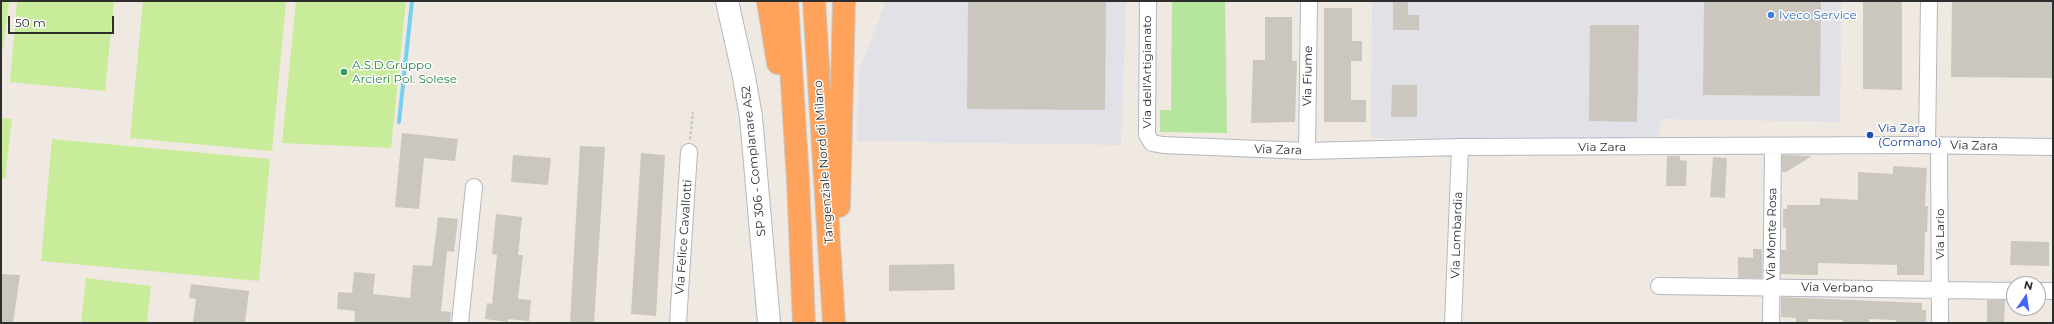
<!DOCTYPE html>
<style>
body{margin:0}
#map{position:relative;width:2054px;height:324px;overflow:hidden;background:#efe9e1;font-family:Montserrat,sans-serif}
canvas{display:block}
.frame{position:absolute;inset:0;border:2px solid #2e2e2e;pointer-events:none}
.north{position:absolute;left:2006px;top:276px;width:40px;height:40px;box-sizing:border-box;background:#fff;border:1px solid #ababab;border-radius:50%;rotate:13deg;font-size:11px;font-weight:700;line-height:16px;text-align:center;color:#2e2e2e}
.north::after{content:'';display:block;margin:auto;width:14px;height:18px;background:#4264fb;clip-path:polygon(50% 0,100% 100%,50% 72%,0 100%)}
.scale{position:absolute;left:8px;top:16px;width:106px;height:18px;box-sizing:border-box;border:2px solid #2e2e2e;border-top:0;padding-left:5px;font-size:12px;line-height:14px;white-space:nowrap;color:#2e2e2e;-webkit-text-stroke:3px #fff;paint-order:stroke}
</style>
<div id="map">
<canvas width="2054" height="324"></canvas>
<div class="frame"></div>
<div class="north">N</div>
<div class="scale">50 m</div>
</div>
<script>
const g = document.querySelector('canvas').getContext('2d');
g.lineJoin = 'round';
function fill(path, color) {
  g.fillStyle = color;
  g.fill(path, 'evenodd');
}
function poly(rows) {
  const path = new Path2D();
  for (const r of rows) {
    path.moveTo(r[0], r[1]);
    for (let i = 2; i < r.length; i += 2) path.lineTo(r[i], r[i + 1]);
  }
  return path;
}
function stroke(path, color, width, dash) {
  g.strokeStyle = color;
  g.lineWidth = width;
  g.lineCap = dash ? 'butt' : 'round';
  g.setLineDash(dash || []);
  g.stroke(path);
}
function label(font, color, halo, rows, align = 'center') {
  g.font = font + ' Montserrat,sans-serif';
  g.lineWidth = 3;
  g.setLineDash([]);
  g.textBaseline = 'middle';
  g.strokeStyle = halo;
  g.fillStyle = color;
  for (const [text, x, y, turn = 0] of rows) {
    g.save();
    g.translate(x, y);
    g.rotate((+turn || 0) * Math.PI / 180);
    g.textAlign = isNaN(turn) ? turn : align;
    if (halo) g.strokeText(text, 0, 0);
    g.fillText(text, 0, 0);
    g.restore();
  }
}
const industrial = poly([
 [886,1,1126,1,1121,145,857,141,859,70],
 [1372,1,1842,1,1840,122,1661,119,1659,140,1371,138]
]);
const green = poly([
 [1172,1,1225,1,1227,133,1160,132,1160,110,1171,110]
]);
const pitch = poly([
 [1,1,9,1,3,49,1,48],
 [17,1,114,1,105,91,10,82],
 [143,1,286,1,272,151,130,138],
 [296,1,406,1,391,148,282,143],
 [1,118,12,119,5,179,1,178],
 [52,139,270,159,259,281,41,261],
 [86,278,151,286,147,323,81,322]
]);
const stream = poly([
 [399,122,412,1]
]);
const building = poly([
 [968,1,1106,1,1105,110,967,109],
 [1393,1,1408,1,1408,15,1419,15,1419,30,1393,30],
 [1704,1,1821,1,1820,96,1703,95],
 [1863,1,1902,1,1902,90,1863,89],
 [1952,1,2053,1,2053,78,1951,77],
 [1324,8,1352,8,1352,41,1362,41,1362,61,1351,61,1351,100,1366,100,1366,122,1324,122],
 [1265,17,1292,17,1292,61,1297,61,1295,122,1251,123,1253,60,1265,60],
 [1590,25,1639,25,1637,122,1589,121],
 [1392,85,1417,85,1417,117,1391,117],
 [402,133,458,139,455,161,424,158,419,209,395,207],
 [580,146,605,147,594,323,570,323],
 [641,153,665,155,656,316,631,314],
 [513,155,551,158,548,185,511,182],
 [1782,155,1812,156,1786,172,1782,172],
 [1667,156,1680,156,1680,160,1687,161,1686,186,1666,186],
 [1713,157,1727,158,1725,198,1710,197],
 [1893,166,1927,168,1925,206,1928,206,1927,232,1925,232,1924,275,1897,275,1897,265,1818,263,1818,275,1781,274,1781,250,1786,250,1786,228,1783,228,1783,209,1787,209,1787,205,1820,205,1820,198,1858,200,1858,172,1893,174],
 [496,214,522,217,518,255,523,255,518,299,531,300,529,321,508,319,508,322,485,319,487,303,492,304,497,255,492,254],
 [438,217,458,219,454,252,447,251,441,311,451,312,450,323,354,323,355,311,337,309,338,292,352,293,354,272,375,274,373,294,410,298,413,265,432,266],
 [2011,241,2049,242,2049,266,2010,265],
 [1753,249,1762,249,1762,278,1738,278,1738,257,1753,258],
 [954,264,955,290,889,291,889,265],
 [1,274,20,275,13,323,1,323],
 [191,284,249,291,245,323,193,323,196,299,189,298],
 [1781,297,1922,303,1922,310,1926,310,1926,323,1896,323,1896,320,1869,319,1869,323,1843,323,1843,320,1808,319,1808,323,1796,323,1796,318,1781,317],
 [1987,300,2005,300,2004,323,1987,323]
]);
const path = poly([
 [690,139,693,112]
]);
const minor = poly([
 [1148,1,1147,135,1152,143,1163,145,1307,151,1460,147,1913,145,2053,147],
 [1927,145,1929,1],
 [1939,145,1940,323],
 [1307,151,1309,1],
 [1659,286,2014,291],
 [2038,291,2053,291],
 [460,323,474,187],
 [678,323,689,152],
 [1453,323,1460,147],
 [1771,323,1773,146]
]);
const secondary = poly([
 [727,1,744,77,751,117,769,323]
]);
const motorway = poly([
 [768,1,778,63],
 [787,1,798,181,804,323],
 [814,1,834,323],
 [839,206,844,1]
]);
const markers = [
 [1771,15,4,"#3f7fe0"],
 [344,72,4,"#2e9e5b"],
 [1870,135,4,"#1a4fb4"]
];
const shopNames = [
 ["Iveco Service",1779,15]
];
const leisureNames = [
 ["A.S.D.Gruppo",352,65],
 ["Arcieri Pol. Solese",352,79]
];
const streetNames = [
 ["Via dell'Artigianato",1147,72,-90],
 ["Via Fiume",1308,76,-89],
 ["Via Zara",1974,146,1],
 ["Via Zara",1602,147],
 ["Via Zara",1278,150,2],
 ["SP 306 - Complanare A52",754,161,-96],
 ["Tangenziale Nord di Milano",824,162,-94],
 ["Via Monte Rosa",1772,234,-89],
 ["Via Lario",1940,234,-90],
 ["Via Lombardia",1457,235,-88],
 ["Via Felice Cavallotti",684,237,-86],
 ["Via Verbano",1837,288,1]
];
const transitNames = [
 ["Via Zara",1878,128],
 ["(Cormano)",1878,142]
];
fill(industrial, '#e3e1e8');
fill(green, '#b6e59e');
fill(pitch, '#c9ec9a');
stroke(stream, '#75cff0', 4);
fill(building, '#cbc7bf');
stroke(minor, '#b4b7c1', 18);
stroke(secondary, '#b4b7c1', 24);
stroke(motorway, '#c9c9c9', 24);
stroke(path, '#c9c9c9', 2.5, [3, 2]);
stroke(minor, '#fff', 16);
stroke(secondary, '#fff', 22);
stroke(motorway, '#ffa35c', 22);
for (const [x, y, r, color] of markers) {
  const dot = new Path2D();
  dot.arc(x, y, r, 0, 2 * Math.PI);
  g.fillStyle = color;
  g.fill(dot);
  stroke(dot, '#fff', 1.5);
}
label('12px', '#366cbe', '#fff', shopNames, 'left');
label('12px', '#27864d', '#fff', leisureNames, 'left');
label('12px', '#2e2e2e', '#fff', streetNames);
label('12px', '#164399', '#fff', transitNames, 'left');
</script>
